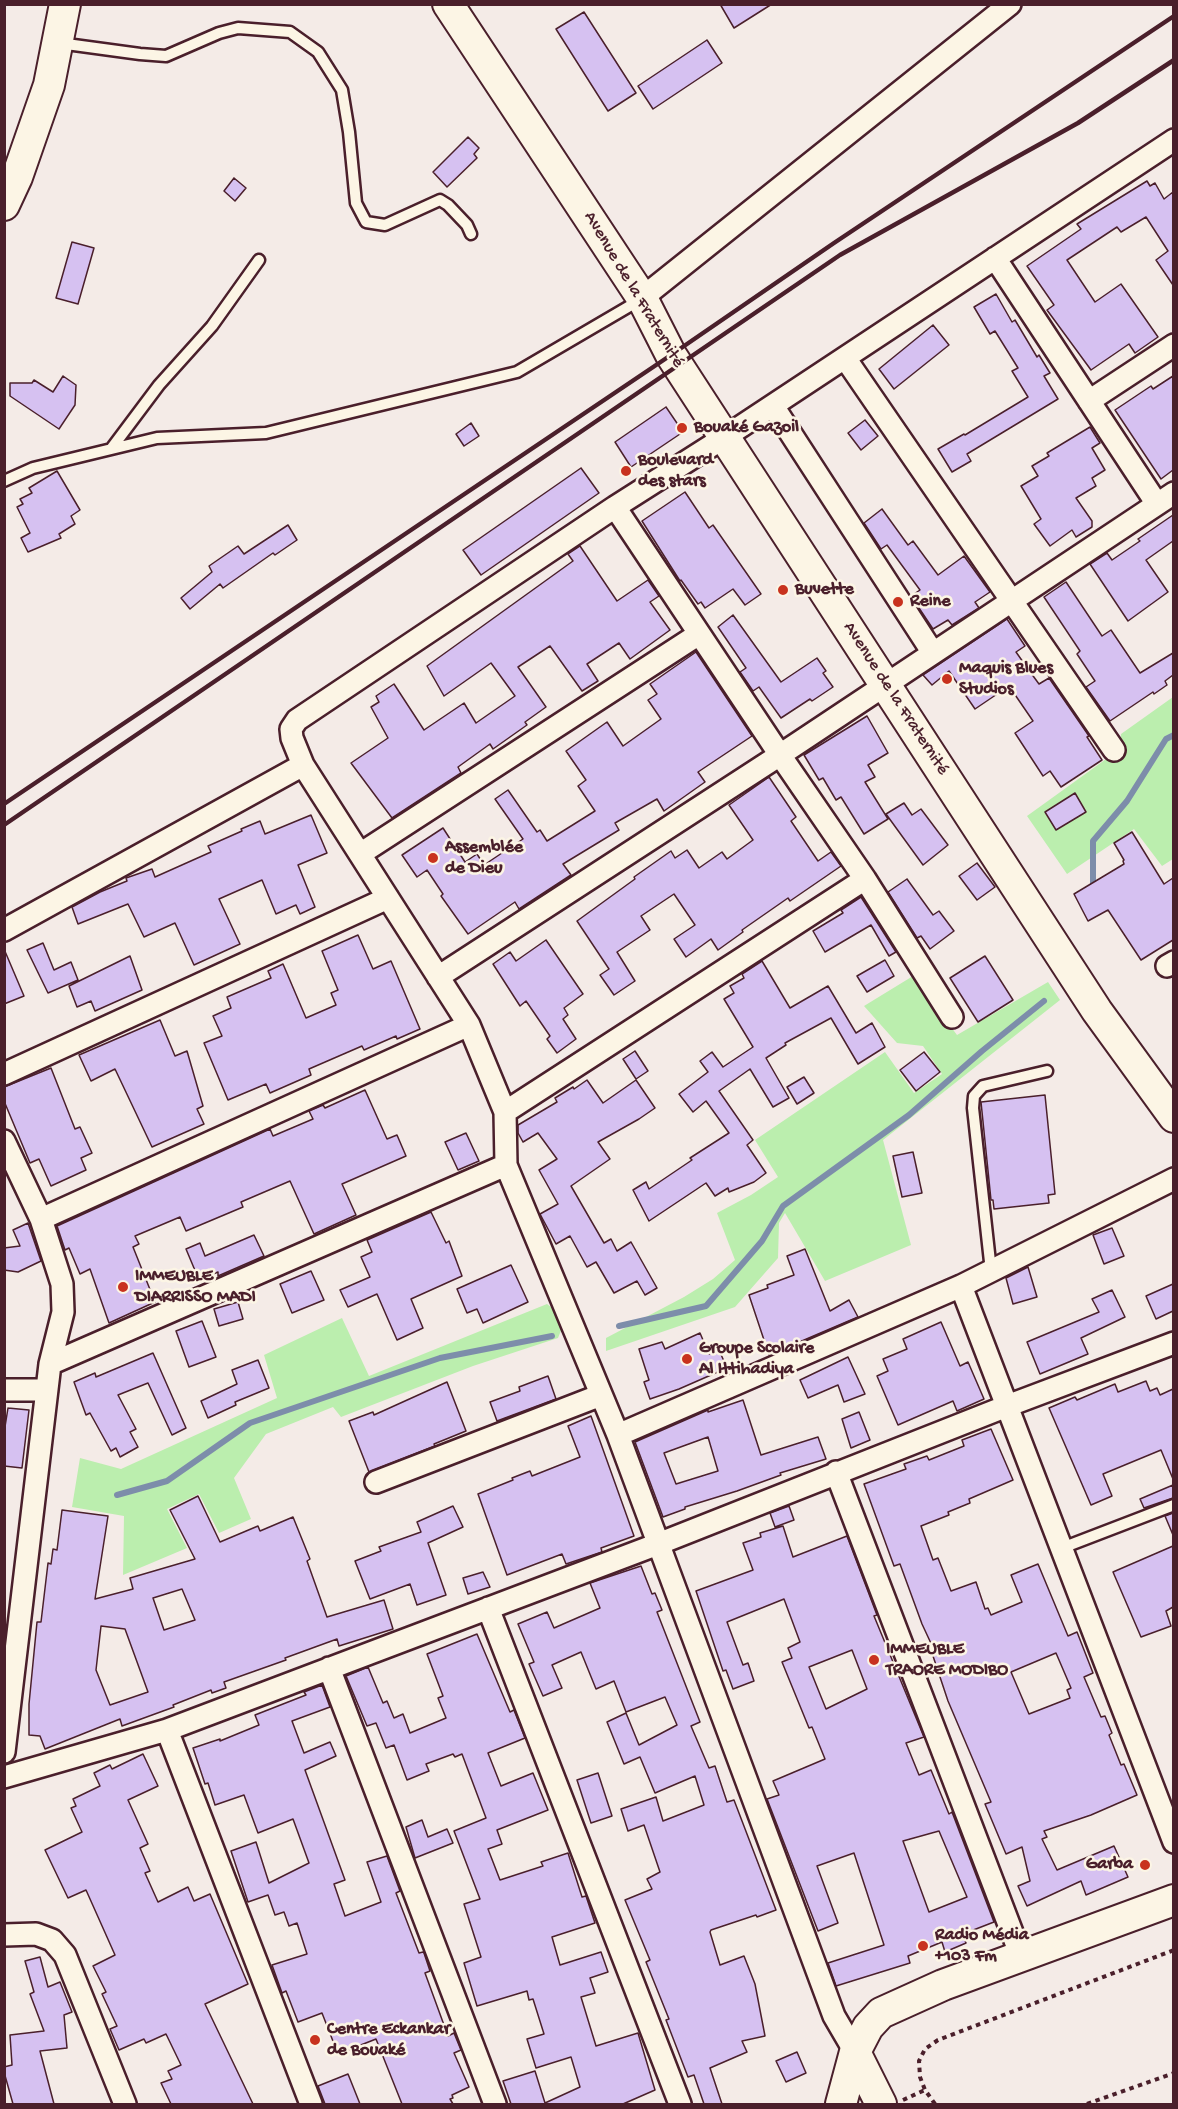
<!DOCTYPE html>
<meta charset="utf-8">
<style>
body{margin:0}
#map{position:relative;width:1178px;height:2109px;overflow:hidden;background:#f4ebe7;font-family:"Gochi Hand",sans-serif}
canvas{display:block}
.frame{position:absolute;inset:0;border:6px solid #4a1f2b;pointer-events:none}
</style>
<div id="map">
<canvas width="1178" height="2109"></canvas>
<div class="frame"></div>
</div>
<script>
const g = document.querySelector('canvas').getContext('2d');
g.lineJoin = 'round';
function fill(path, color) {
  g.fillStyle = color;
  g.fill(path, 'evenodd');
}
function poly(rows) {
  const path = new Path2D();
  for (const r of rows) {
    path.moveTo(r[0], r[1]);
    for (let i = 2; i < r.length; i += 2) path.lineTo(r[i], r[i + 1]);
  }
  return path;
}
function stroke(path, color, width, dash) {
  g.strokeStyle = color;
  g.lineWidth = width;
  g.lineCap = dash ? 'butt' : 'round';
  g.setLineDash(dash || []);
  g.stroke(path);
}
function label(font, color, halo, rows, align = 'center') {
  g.font = font + ' "Gochi Hand",sans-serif';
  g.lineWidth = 5;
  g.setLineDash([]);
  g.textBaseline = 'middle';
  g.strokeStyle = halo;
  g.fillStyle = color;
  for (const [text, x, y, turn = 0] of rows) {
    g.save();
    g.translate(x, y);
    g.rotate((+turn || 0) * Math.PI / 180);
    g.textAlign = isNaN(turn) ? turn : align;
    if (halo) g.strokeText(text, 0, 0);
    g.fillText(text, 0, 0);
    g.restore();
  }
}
const green = poly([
 [1173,697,1173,859,1162,866,1134,829,1067,874,1027,816,1120,749,1121,734],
 [913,976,957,1035,1048,982,1060,1000,883,1140,911,1245,825,1281,785,1213,779,1223,778,1258,735,1307,606,1351,606,1338,684,1297,713,1279,735,1260,717,1213,751,1195,778,1177,755,1140,885,1052,914,1093,942,1074,923,1046,897,1043,864,1006],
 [547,1304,555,1310,562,1328,558,1338,473,1366,341,1417,333,1407,266,1434,234,1478,251,1519,219,1533,199,1494,167,1509,187,1548,123,1575,124,1516,72,1507,80,1458,121,1469,277,1398,264,1355,342,1318,369,1376]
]);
const stream = poly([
 [1093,888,1093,841,1127,801,1166,739,1174,735],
 [619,1326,706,1306,762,1241,783,1206,909,1115,982,1051,1044,1001],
 [117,1495,167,1481,250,1423,440,1358,552,1336]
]);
const building = poly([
 [720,4,772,4,734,28,720,4],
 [584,12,636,93,608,111,556,29,584,12],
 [707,40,722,63,653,109,638,86,707,40],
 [468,137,479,148,474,154,477,158,447,187,433,172,468,137],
 [234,178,246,188,235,201,224,191,234,178],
 [1147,181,1150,186,1155,183,1164,199,1173,192,1173,285,1156,260,1168,251,1146,217,1121,232,1117,227,1067,260,1095,302,1121,284,1158,337,1135,353,1129,344,1091,370,1047,310,1054,305,1027,266,1081,229,1077,224,1147,181],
 [72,242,94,248,78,304,56,298,72,242],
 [996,294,1012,322,1015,320,1037,357,1039,355,1050,373,1044,376,1058,399,967,454,971,461,952,472,938,449,964,434,965,435,1028,397,1012,371,1018,368,995,331,990,334,974,307,996,294],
 [933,325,949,345,894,389,879,369,933,325],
 [63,376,76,385,75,405,59,429,10,396,10,383,32,383,34,380,53,392,63,376],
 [1173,376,1173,470,1161,479,1115,410,1151,386,1153,389,1173,376],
 [666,407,683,432,631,467,615,442,666,407],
 [865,420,878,436,861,450,848,433,865,420],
 [471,423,479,436,464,446,456,434,471,423],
 [1090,427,1100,443,1092,448,1105,470,1092,478,1096,486,1076,498,1092,521,1092,527,1076,537,1072,530,1050,546,1034,524,1041,519,1021,486,1038,476,1032,466,1049,456,1047,453,1090,427],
 [581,468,599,493,481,575,463,550,581,468],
 [57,471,80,510,71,516,75,524,59,534,61,538,28,552,21,538,30,533,17,507,23,504,20,499,32,493,29,488,57,471],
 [685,492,709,528,713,525,761,594,745,605,733,589,705,608,701,602,698,604,681,580,680,581,642,521,685,492],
 [882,509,908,545,913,541,938,575,964,556,990,592,975,602,979,608,952,625,948,620,933,629,911,596,920,590,887,545,881,549,864,523,882,509],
 [1173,515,1173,541,1146,560,1168,592,1128,621,1090,564,1107,553,1112,560,1140,541,1138,539,1173,515],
 [288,525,297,540,275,555,273,553,223,588,220,584,190,609,181,598,212,572,209,566,238,546,244,554,288,525],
 [580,546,617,601,648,580,659,596,650,602,670,630,630,659,619,643,587,664,598,681,582,691,550,646,518,667,546,707,525,722,527,725,493,749,490,744,458,767,461,773,392,818,351,763,388,738,371,707,379,702,376,696,394,684,424,730,464,703,476,723,515,696,491,663,444,696,427,666,573,561,568,554,580,546],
 [1066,582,1102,636,1111,630,1140,673,1173,653,1173,675,1165,681,1167,685,1154,694,1153,692,1110,721,1086,687,1095,681,1077,654,1080,651,1044,597,1066,582],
 [733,615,781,682,817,658,826,671,823,673,833,687,812,701,810,699,781,718,759,687,753,691,740,672,746,668,718,627,733,615],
 [1007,619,1025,646,1016,652,1028,669,1039,684,1049,678,1089,736,1087,737,1102,760,1061,787,1050,771,1043,776,1015,733,1033,721,1009,686,975,709,949,671,932,685,923,675,1007,619],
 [696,652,752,736,698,772,705,782,664,811,657,799,615,823,619,830,563,864,571,875,519,909,515,902,468,934,441,896,443,894,427,870,417,877,402,855,443,828,465,862,477,854,484,865,523,839,495,799,508,790,537,832,540,830,547,841,595,811,578,786,586,780,566,751,607,722,623,746,661,719,648,700,657,694,650,684,696,652],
 [867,716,888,753,868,765,875,777,865,782,888,819,864,834,841,797,836,800,823,778,819,780,804,755,867,716],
 [769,777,796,817,791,821,818,861,831,852,841,866,790,901,788,898,742,930,743,932,718,950,711,939,686,957,674,939,695,925,674,894,641,916,650,930,617,952,635,981,614,995,600,975,609,969,577,921,635,879,634,877,671,851,675,858,687,850,699,868,722,852,727,859,753,840,729,805,769,777],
 [1075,793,1086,812,1056,830,1045,812,1075,793],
 [904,803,912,815,921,809,948,845,923,865,886,814,904,803],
 [311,815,327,853,298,865,315,907,300,914,296,905,276,914,262,880,219,899,240,944,194,965,175,923,144,937,128,904,78,924,72,907,100,892,127,881,126,878,152,869,155,877,211,852,208,846,242,831,241,829,260,821,265,834,311,815],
 [1132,832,1164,884,1173,878,1173,940,1141,960,1108,910,1088,921,1074,894,1124,864,1123,861,1124,860,1114,843,1132,832],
 [977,863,995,887,977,900,959,876,977,863],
 [907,879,933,915,939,911,954,931,930,949,921,936,917,938,888,892,907,879],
 [861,897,896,952,889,956,871,925,825,952,813,931,843,913,841,910,861,897],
 [358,935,373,969,391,961,420,1029,397,1039,396,1036,364,1050,362,1046,309,1069,311,1075,270,1093,266,1084,228,1100,204,1043,222,1036,213,1016,231,1008,227,997,271,978,268,971,283,964,306,1018,336,1005,331,993,338,990,322,951,358,935],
 [546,940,583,994,564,1008,568,1015,563,1019,576,1039,557,1053,547,1039,550,1036,526,1001,520,1006,493,964,510,952,516,961,546,940],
 [43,943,54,970,71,962,78,980,48,993,27,950,43,943],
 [4,949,24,996,4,1004,4,949],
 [130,956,142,990,95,1011,91,1001,77,1007,69,986,130,956],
 [985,956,1013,1000,978,1022,950,978,985,956],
 [885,960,894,976,867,992,857,976,885,960],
 [762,961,790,1008,828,986,856,1033,872,1023,885,1047,858,1064,831,1018,785,1043,786,1045,766,1058,789,1098,773,1107,750,1069,719,1091,753,1140,747,1145,766,1173,754,1182,729,1192,728,1188,715,1196,706,1183,649,1221,633,1190,646,1182,649,1189,692,1160,690,1158,729,1133,706,1101,693,1112,679,1094,708,1072,700,1061,712,1052,723,1067,753,1047,724,999,734,993,730,986,744,978,742,974,762,961],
 [160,1020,175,1056,187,1051,203,1106,197,1109,204,1124,152,1147,115,1069,91,1081,79,1055,160,1020],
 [635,1051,648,1071,636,1079,623,1059,635,1051],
 [924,1052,940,1072,916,1091,900,1070,924,1052],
 [51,1068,75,1129,80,1127,92,1153,81,1158,86,1170,51,1186,39,1159,30,1163,4,1101,4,1087,51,1068],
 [804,1077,814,1093,797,1104,787,1087,804,1077],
 [587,1080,603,1103,636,1080,655,1108,639,1119,598,1142,610,1159,571,1186,604,1243,611,1239,617,1251,631,1242,657,1288,645,1295,637,1281,614,1293,596,1262,587,1267,570,1236,556,1244,540,1214,558,1204,539,1170,557,1159,538,1133,523,1142,518,1133,518,1125,557,1102,555,1098,573,1087,574,1089,587,1080],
 [365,1090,387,1139,397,1135,406,1156,342,1184,356,1215,314,1234,290,1181,241,1202,243,1207,186,1231,180,1217,135,1236,139,1244,133,1247,155,1302,109,1323,90,1269,80,1274,69,1248,65,1250,57,1226,270,1129,273,1136,313,1119,309,1111,323,1105,325,1108,365,1090],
 [1045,1095,1055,1194,1048,1195,1049,1203,994,1209,993,1200,991,1200,981,1102,1045,1095],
 [466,1133,479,1161,458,1170,445,1142,466,1133],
 [913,1152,922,1193,902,1197,893,1156,913,1152],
 [431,1212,446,1243,449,1241,462,1276,411,1299,423,1328,397,1340,377,1294,348,1307,340,1290,370,1277,361,1257,372,1252,367,1240,431,1212],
 [28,1223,41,1261,18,1272,4,1270,4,1248,20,1246,13,1230,28,1223],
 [1112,1228,1124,1256,1104,1264,1093,1235,1112,1228],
 [254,1235,264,1256,218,1276,218,1272,199,1280,186,1249,200,1243,205,1256,254,1235],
 [805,1249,830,1311,849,1300,858,1317,769,1355,749,1295,768,1288,767,1285,794,1275,787,1256,805,1249],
 [511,1265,528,1302,483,1323,477,1309,467,1313,457,1289,511,1265],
 [1028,1267,1037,1297,1013,1304,1006,1278,1028,1267],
 [311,1271,324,1300,292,1313,280,1284,311,1271],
 [1173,1284,1173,1311,1156,1319,1146,1296,1173,1284],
 [1112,1290,1125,1317,1081,1338,1088,1354,1040,1374,1027,1342,1099,1312,1092,1299,1112,1290],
 [238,1302,243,1319,219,1326,214,1309,238,1302],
 [202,1321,216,1357,189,1367,176,1331,202,1321],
 [941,1322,960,1366,968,1362,984,1399,957,1411,953,1401,898,1425,877,1376,888,1371,883,1359,907,1349,903,1339,941,1322],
 [700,1333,709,1354,719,1350,727,1368,679,1389,650,1399,644,1382,649,1380,639,1349,662,1342,665,1349,700,1333],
 [153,1353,186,1428,172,1435,148,1383,118,1395,136,1429,130,1432,138,1447,120,1457,116,1448,111,1451,90,1413,86,1415,74,1382,95,1373,96,1377,153,1353],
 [848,1357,865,1394,844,1402,838,1385,808,1398,800,1380,848,1357],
 [258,1360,269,1388,235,1402,236,1405,208,1418,201,1401,237,1384,232,1370,258,1360],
 [548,1376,556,1399,497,1421,490,1402,520,1391,519,1387,548,1376],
 [1146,1381,1150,1391,1157,1388,1160,1395,1173,1389,1173,1479,1161,1450,1103,1474,1112,1496,1091,1505,1049,1408,1075,1397,1077,1400,1115,1384,1118,1392,1146,1381],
 [447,1382,466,1431,434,1444,435,1446,369,1472,349,1421,373,1412,374,1415,447,1382],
 [743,1400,761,1455,818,1437,826,1459,780,1473,781,1475,737,1491,685,1507,685,1509,663,1517,635,1442,708,1410,708,1412,743,1400],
 [708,1437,718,1471,676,1484,664,1453,708,1437],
 [8,1408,29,1410,22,1468,4,1466,4,1433,8,1408],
 [859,1412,870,1440,851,1448,842,1419,859,1412],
 [591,1416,634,1536,601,1548,602,1552,566,1564,562,1554,507,1575,478,1494,513,1480,512,1478,530,1471,532,1476,580,1457,568,1426,591,1416],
 [991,1429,1013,1480,969,1499,970,1503,948,1512,949,1515,921,1526,933,1560,938,1558,951,1591,976,1582,985,1609,988,1608,991,1615,1022,1602,1011,1575,1038,1564,1068,1636,1077,1632,1093,1673,1084,1677,1101,1717,1105,1716,1112,1733,1109,1735,1121,1765,1124,1764,1137,1795,1091,1815,1044,1831,1047,1837,1042,1839,1057,1870,1114,1846,1128,1877,1086,1895,1081,1881,1027,1906,1018,1886,1030,1881,1022,1847,1006,1854,985,1804,991,1802,948,1701,932,1653,935,1652,922,1624,900,1564,894,1566,864,1484,906,1469,904,1464,927,1456,929,1460,964,1446,962,1440,991,1429],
 [1056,1653,1071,1688,1067,1690,1070,1698,1029,1714,1011,1672,1056,1653],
 [1173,1485,1173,1498,1144,1508,1140,1499,1173,1485],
 [198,1496,220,1542,258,1526,260,1531,293,1517,310,1559,307,1561,327,1617,384,1600,393,1629,339,1646,337,1639,285,1658,286,1660,224,1682,226,1688,212,1693,211,1690,173,1705,174,1707,122,1726,120,1719,45,1749,40,1736,29,1735,29,1704,37,1622,41,1622,48,1563,51,1564,53,1549,57,1550,62,1510,108,1516,95,1599,133,1589,130,1578,195,1559,170,1510,198,1496],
 [182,1589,195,1620,164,1630,153,1598,182,1589],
 [101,1626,125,1629,148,1692,110,1705,96,1670,101,1626],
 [453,1506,463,1527,428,1543,446,1595,417,1605,410,1584,370,1599,355,1561,381,1551,379,1547,421,1532,417,1522,453,1506],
 [789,1506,794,1520,775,1527,770,1513,789,1506],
 [1173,1513,1173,1535,1165,1516,1173,1513],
 [783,1526,793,1557,847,1536,877,1615,874,1616,924,1737,906,1743,919,1775,931,1770,949,1814,952,1812,994,1922,963,1934,966,1943,945,1952,942,1942,908,1956,910,1963,836,1986,828,1963,884,1945,854,1853,817,1866,838,1923,818,1931,767,1799,779,1795,773,1781,825,1759,812,1727,809,1728,782,1662,792,1658,788,1648,800,1642,784,1599,727,1622,743,1665,748,1663,754,1681,733,1689,726,1670,723,1671,696,1591,753,1570,743,1543,761,1537,760,1533,783,1526],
 [852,1650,867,1689,826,1709,809,1667,852,1650],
 [939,1831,967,1897,929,1912,903,1841,939,1831],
 [1173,1546,1173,1607,1166,1611,1171,1626,1141,1637,1113,1572,1173,1546],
 [641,1566,652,1594,655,1593,662,1610,657,1612,700,1722,691,1726,709,1768,715,1766,727,1802,734,1800,776,1910,757,1917,756,1915,711,1930,710,1932,720,1965,744,1956,755,1984,765,2036,742,2041,747,2052,710,2068,722,2104,704,2104,694,2075,688,2077,666,2020,669,2019,646,1962,650,1960,625,1900,652,1889,647,1879,660,1872,644,1825,628,1831,621,1809,656,1797,663,1821,704,1805,695,1776,655,1793,640,1757,624,1764,607,1722,626,1713,639,1745,677,1725,665,1697,626,1712,614,1681,596,1689,581,1652,552,1665,562,1688,543,1696,529,1664,534,1662,518,1624,547,1612,554,1628,600,1608,590,1583,641,1566],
 [483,1572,490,1587,468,1594,463,1578,483,1572],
 [477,1634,510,1712,514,1710,525,1738,488,1753,501,1786,533,1773,548,1810,497,1830,502,1844,488,1849,500,1880,543,1866,541,1862,568,1853,582,1897,586,1896,595,1923,552,1937,560,1965,601,1952,608,1972,590,1978,595,1993,581,1997,596,2046,638,2033,655,2090,623,2104,511,2104,503,2081,535,2071,545,2103,580,2087,571,2057,536,2068,527,2039,544,2034,533,1999,529,2000,527,1991,477,2006,464,1963,481,1957,464,1904,480,1899,454,1831,486,1818,462,1754,455,1757,453,1754,426,1764,429,1771,407,1780,394,1745,386,1748,376,1723,367,1726,346,1676,368,1667,383,1703,387,1701,394,1718,403,1714,410,1733,446,1718,438,1698,443,1696,427,1654,477,1634],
 [322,1685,330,1707,292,1721,304,1753,330,1742,336,1756,305,1770,345,1880,334,1884,345,1916,381,1902,367,1862,387,1856,400,1891,396,1893,419,1953,423,1952,424,1953,430,1971,425,1973,448,2036,454,2033,461,2050,454,2053,469,2087,452,2095,453,2098,450,2099,453,2104,402,2104,376,2039,338,2054,322,2013,298,2022,286,1991,282,1993,272,1965,307,1954,297,1923,289,1926,284,1912,275,1915,268,1895,248,1902,231,1851,256,1842,269,1883,309,1863,293,1819,258,1833,244,1795,215,1805,208,1783,205,1784,193,1748,220,1739,220,1741,259,1725,255,1715,306,1695,304,1692,322,1685],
 [143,1754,158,1786,128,1800,148,1844,140,1848,150,1871,145,1873,158,1902,188,1887,194,1901,210,1894,248,1984,205,2004,253,2104,171,2104,161,2083,172,2079,168,2071,181,2065,166,2034,146,2043,144,2039,119,2050,110,2029,117,2026,102,1994,106,1992,93,1966,115,1955,86,1890,68,1898,45,1850,82,1832,71,1808,76,1806,73,1799,100,1786,94,1773,110,1765,112,1769,143,1754],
 [598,1773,612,1816,591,1823,577,1780,598,1773],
 [422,1820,428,1837,447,1829,453,1843,415,1858,406,1827,422,1820],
 [40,1957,48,1987,60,1982,72,2012,64,2015,67,2048,40,2051,54,2104,13,2104,4,2072,4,2067,12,2065,10,2035,44,2031,30,1994,34,1992,25,1961,40,1957],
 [797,2052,806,2073,786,2082,776,2061,797,2052],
 [348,2074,360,2104,325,2104,318,2086,348,2074]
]);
const path = poly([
 [903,2100,925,2090],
 [935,2104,925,2090,920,2077,919,2061,925,2049,938,2040,1174,1950],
 [1087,2104,1174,2073]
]);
const lane = poly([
 [59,43,140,54,166,56,219,33,238,28,290,32,318,52,342,90,349,132,356,203,366,222,385,225,440,200,448,205,467,225,471,234],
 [111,449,159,385,212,326,259,260],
 [4,481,33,468,157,438,266,433,517,372,640,300],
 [991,1271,973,1108,974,1096,983,1086,1047,1071],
 [1062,1548,1174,1505]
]);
const street = poly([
 [995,258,1157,504],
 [642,298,1010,4],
 [845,358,1114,750],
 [1089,401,1174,345],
 [773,406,933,653],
 [615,507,780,755,865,879,952,1017],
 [360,854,699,634],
 [4,930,303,765],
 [1167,966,1174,962],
 [438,977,780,755,1174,493],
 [4,1074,388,898],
 [505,1112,865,879],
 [4,1141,41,1219,62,1284,63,1312,50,1364,4,1752],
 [41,1219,469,1025],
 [961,1286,1174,1842],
 [50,1364,506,1165],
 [4,1390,47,1390],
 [618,1435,961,1286,1174,1179],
 [836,1472,1021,1956],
 [376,1482,601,1395],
 [488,1608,680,2104],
 [329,1668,495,2104],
 [167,1730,311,2104],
 [4,1777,167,1730,658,1544,1007,1406,1174,1343],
 [4,1935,36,1934,52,1940,65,1955,125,2104],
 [855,2052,834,2016,618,1435,506,1165,505,1112,469,1025,303,765,292,738,291,729,297,720,615,507,725,437,1174,140]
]);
const secondary = poly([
 [448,4,642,298,671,355,1097,1011,1174,1117],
 [4,205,17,177,49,85,65,4],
 [841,2104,855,2052],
 [881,2104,855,2052,868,2027,881,2013,943,1985,1174,1900]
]);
const rail = poly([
 [4,804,671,355,834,243,1174,16],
 [4,825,840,255,1078,123,1174,60]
]);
const markers = [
 [682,428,6,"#c8321e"],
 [626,471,6,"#c8321e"],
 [783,590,6,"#c8321e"],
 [898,602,6,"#c8321e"],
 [947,679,6,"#c8321e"],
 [433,858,6,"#c8321e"],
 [123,1287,6,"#c8321e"],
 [687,1359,6,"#c8321e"],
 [874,1660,6,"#c8321e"],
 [1145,1865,6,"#c8321e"],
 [923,1946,6,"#c8321e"],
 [315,2040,6,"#c8321e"]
];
const streetNames = [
 ["Avenue de la Fraternité",633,290,59],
 ["Avenue de la Fraternité",895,699,57]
];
const poiNames = [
 ["Bouaké Gazoil",694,428],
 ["Boulevard",638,461],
 ["des stars",638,482],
 ["Buvette",795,590],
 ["Reine",910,602],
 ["Maquis Blues",959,669],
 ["Studios",959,690],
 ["Assemblée",445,848],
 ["de Dieu",445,869],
 ["IMMEUBLE",135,1277],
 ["DIARRISSO MADI",135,1298],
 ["Groupe Scolaire",699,1349],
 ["Al Ittihadiya",699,1370],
 ["IMMEUBLE",886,1650],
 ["TRAORE MODIBO",886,1671],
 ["Garba",1133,1865,"right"],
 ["Radio Média",935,1936],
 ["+103 Fm",935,1957],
 ["Centre Eckankar",327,2030],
 ["de Bouaké",327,2051]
];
fill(green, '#bbeeae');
stroke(stream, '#7d8daa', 6);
fill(building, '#d6c1f1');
stroke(building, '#4a1f2b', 1.5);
stroke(lane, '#4a1f2b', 15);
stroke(street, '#4a1f2b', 26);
stroke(secondary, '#4a1f2b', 34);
stroke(path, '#4a1f2b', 4, [4.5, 4.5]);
stroke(lane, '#fcf5e5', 10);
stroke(street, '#fcf5e5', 21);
stroke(secondary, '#fcf5e5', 30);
stroke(rail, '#4a1f2b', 4.5);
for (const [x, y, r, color] of markers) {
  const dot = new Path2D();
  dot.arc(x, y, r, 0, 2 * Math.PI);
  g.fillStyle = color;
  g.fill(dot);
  stroke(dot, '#fcf5e5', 2);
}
label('18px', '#4a1f2b', '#fcf5e5', streetNames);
label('bold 18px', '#4a1f2b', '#fcf5e5', poiNames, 'left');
</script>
